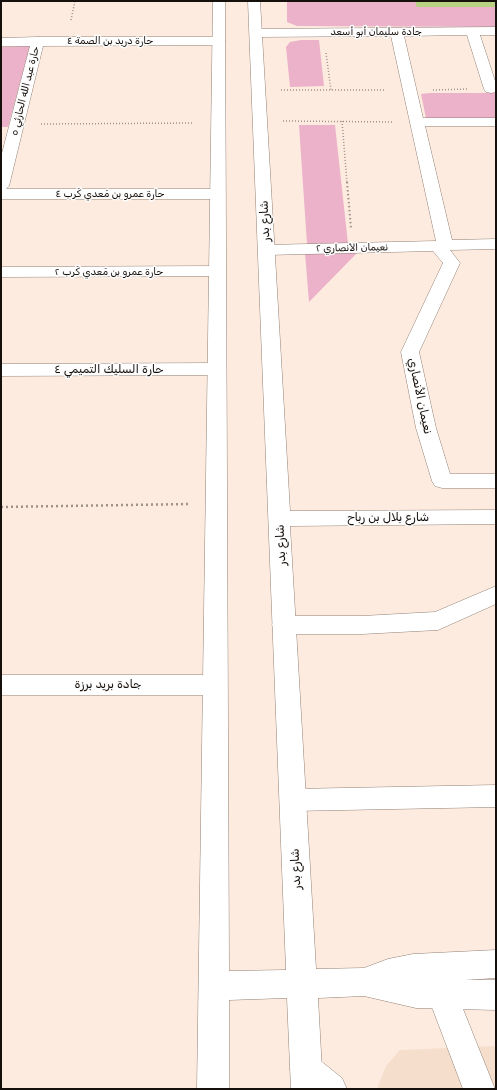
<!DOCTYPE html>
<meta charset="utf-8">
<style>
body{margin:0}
#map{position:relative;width:497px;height:1090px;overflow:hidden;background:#fdebdf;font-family:Rubik,sans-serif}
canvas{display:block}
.frame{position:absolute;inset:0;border:2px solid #16100c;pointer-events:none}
</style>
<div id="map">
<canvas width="497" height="1090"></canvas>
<div class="frame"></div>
</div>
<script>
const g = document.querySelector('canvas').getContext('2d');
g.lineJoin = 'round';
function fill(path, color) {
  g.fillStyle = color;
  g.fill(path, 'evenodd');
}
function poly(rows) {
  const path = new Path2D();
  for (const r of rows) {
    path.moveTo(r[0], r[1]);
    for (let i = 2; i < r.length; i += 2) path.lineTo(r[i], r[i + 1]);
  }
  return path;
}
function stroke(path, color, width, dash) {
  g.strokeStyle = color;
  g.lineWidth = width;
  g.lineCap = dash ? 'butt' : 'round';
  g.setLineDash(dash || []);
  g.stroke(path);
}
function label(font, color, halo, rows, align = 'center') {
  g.font = font + ' Rubik,Cairo,sans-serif';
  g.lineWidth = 3;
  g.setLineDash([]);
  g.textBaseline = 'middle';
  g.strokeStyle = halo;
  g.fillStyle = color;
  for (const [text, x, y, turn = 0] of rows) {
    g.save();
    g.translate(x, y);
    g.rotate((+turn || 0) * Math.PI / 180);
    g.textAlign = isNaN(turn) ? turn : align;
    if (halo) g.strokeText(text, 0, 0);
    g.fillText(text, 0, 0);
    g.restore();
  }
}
const built = poly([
 [496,1046,496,1089,377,1089,386,1066,400,1050]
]);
const green = poly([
 [287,1,496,1,496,27,297,26,287,22],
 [301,40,319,40,324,86,290,87,286,47,290,42],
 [30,46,8,127,1,127,1,47],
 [430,93,496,93,496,120,426,118,421,94],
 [299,125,335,125,348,244,307,244],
 [305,253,357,253,309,302]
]);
const water = poly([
 [415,1,496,1,496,7,417,7]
]);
const pathFar2 = poly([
 [71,20,75,1],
 [326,53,331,90],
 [281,90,386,90],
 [433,90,468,89],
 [283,121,394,122],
 [342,121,347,183],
 [41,124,194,123]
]);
const pathFar1 = poly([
 [347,182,351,228]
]);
const path = poly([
 [1,507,190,504]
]);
const minor = poly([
 [496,27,496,35,480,35,496,84,496,92,491,93,486,92,484,89,467,35,404,36,423,118,496,118,496,126,425,126,452,240,496,239,496,249,450,250,460,263,419,352,436,428,450,474,496,474,496,488,442,488,435,486,432,481,416,428,401,352,443,263,433,251,266,255,260,254,258,250,260,246,266,245,436,241,391,36,256,37,252,36,250,33,252,30,256,29,496,27],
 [38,37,219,37,224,38,225,41,224,44,219,45,43,46,9,186,6,189,218,189,224,191,226,194,224,197,218,199,1,199,1,157,30,46,1,46,1,38,38,37],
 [217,266,223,267,226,271,223,275,217,276,1,277,1,267,217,266],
 [217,363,224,365,226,369,224,373,217,375,1,376,1,364,217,363],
 [496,586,496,604,438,630,362,634,284,634,276,631,272,625,276,619,284,616,362,616,435,612,496,586],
 [1,675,215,675,224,678,227,685,224,692,215,695,1,695,1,675],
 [496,785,496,807,293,811,284,808,280,800,284,792,293,789,496,785],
 [442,979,453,984,495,1089,463,1089,427,994,431,984,442,979],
 [306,1053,317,1058,342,1078,347,1089,306,1089,295,1080,290,1069,295,1058,306,1053]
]);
const major = poly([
 [213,1,225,1,229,971,286,970,248,1,260,1,290,511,496,510,496,524,290,526,316,969,364,968,388,959,413,954,496,950,496,978,465,980,496,980,496,1010,416,1008,364,996,318,998,323,1089,291,1089,287,998,229,1000,229,1089,197,1089,213,1]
]);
const farStreetnames = [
 ["جادة سليمان أبو أسعد",376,32],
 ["حارة دريد بن الصمة ٤",110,41],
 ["حارة عبد الله الحارثي ٥",25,91,-76],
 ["حارة عمرو بن مَعدي كَرب ٤",110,194],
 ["نعيمان الأنصاري ٢",352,248,-1],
 ["حارة عمرو بن مَعدي كَرب ٢",109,272]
];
const streetNames = [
 ["شارع بدر",265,221,-93],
 ["حارة السليك التميمي ٤",109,370],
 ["نعيمان الأنصاري",420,396,78],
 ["شارع بلال بن رباح",388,518],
 ["شارع بدر",281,545,-93],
 ["جادة بريد برزة",108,685],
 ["شارع بدر",296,869,-93]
];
fill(built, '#f5decc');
fill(green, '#ebb2ca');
fill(water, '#b7d082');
stroke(minor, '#918176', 1);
stroke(major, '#918176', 1);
stroke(pathFar2, '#9f9289', 1.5, [1, 2]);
stroke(pathFar1, '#9f9289', 2, [1.5, 2.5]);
stroke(path, '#9f9289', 2.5, [2, 3]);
fill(minor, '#fff');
fill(major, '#fff');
label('10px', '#16100c', '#fcfcfc', farStreetnames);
label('12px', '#16100c', '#fcfcfc', streetNames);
</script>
